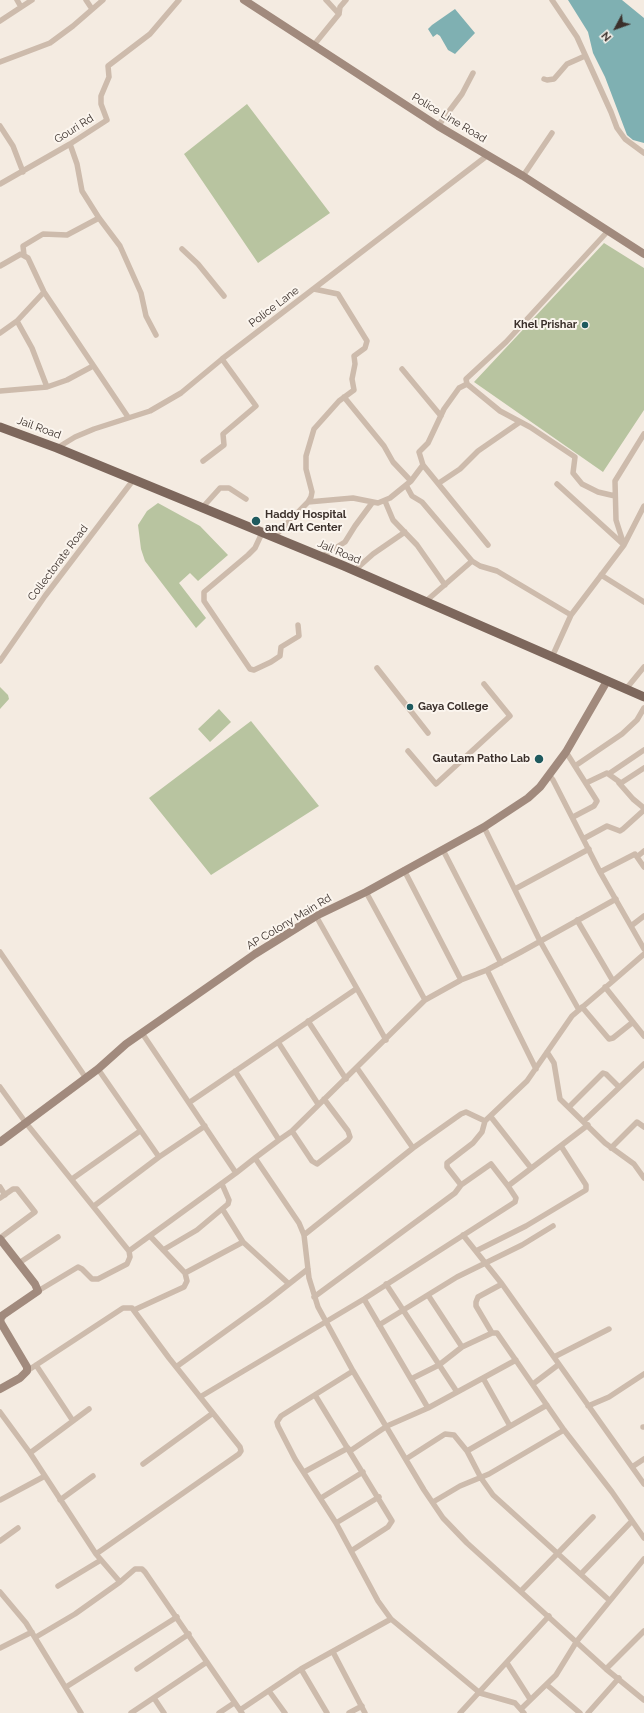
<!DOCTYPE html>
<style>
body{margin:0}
#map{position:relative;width:644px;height:1713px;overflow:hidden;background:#f4ebe1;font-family:Raleway,sans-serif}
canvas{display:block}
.north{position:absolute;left:596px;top:8px;width:40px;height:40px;-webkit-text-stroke:3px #fbf5ee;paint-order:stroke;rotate:229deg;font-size:11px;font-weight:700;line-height:16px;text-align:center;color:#3b302b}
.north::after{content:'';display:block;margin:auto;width:14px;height:18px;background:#3b302b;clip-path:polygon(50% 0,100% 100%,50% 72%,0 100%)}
</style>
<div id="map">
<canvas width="644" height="1713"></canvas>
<div class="north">N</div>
</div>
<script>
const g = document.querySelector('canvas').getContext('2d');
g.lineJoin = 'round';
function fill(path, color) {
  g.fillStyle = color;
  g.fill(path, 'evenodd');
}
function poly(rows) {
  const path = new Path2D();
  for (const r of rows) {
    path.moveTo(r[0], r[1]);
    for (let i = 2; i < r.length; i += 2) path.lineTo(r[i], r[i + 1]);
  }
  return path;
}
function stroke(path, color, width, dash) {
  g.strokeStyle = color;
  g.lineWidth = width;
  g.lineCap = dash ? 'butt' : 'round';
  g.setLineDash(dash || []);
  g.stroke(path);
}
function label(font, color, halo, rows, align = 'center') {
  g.font = font + ' Raleway,sans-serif';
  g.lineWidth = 4;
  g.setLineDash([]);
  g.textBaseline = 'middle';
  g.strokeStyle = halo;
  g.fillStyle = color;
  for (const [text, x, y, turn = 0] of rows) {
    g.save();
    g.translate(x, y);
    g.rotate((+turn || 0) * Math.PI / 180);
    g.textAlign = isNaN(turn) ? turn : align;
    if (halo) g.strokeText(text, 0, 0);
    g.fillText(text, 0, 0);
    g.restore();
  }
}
const green = poly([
 [247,104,330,213,258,263,184,154],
 [604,243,644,268,644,410,603,472,474,382],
 [158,503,200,526,228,555,198,581,190,573,179,583,206,618,196,628,145,561,141,549,138,525,147,511],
 [0,687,8,695,9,699,0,709],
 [219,709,231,722,210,742,198,729],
 [251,721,319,806,211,875,149,798]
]);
const water = poly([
 [568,0,622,0,644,18,644,143,633,140,627,135,605,77,593,53,588,32],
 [455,9,475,33,455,54,448,50,440,36,437,34,433,37,428,29,432,25]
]);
const street = poly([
 [17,0,21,7],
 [86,0,92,9],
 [326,0,339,14],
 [552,0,577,37,611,112,617,128,625,139,644,153],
 [0,21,32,0],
 [313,46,339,14,340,7,346,0],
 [0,62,50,43,73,26,103,0],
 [544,79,547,80,554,79,567,64,585,56],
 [0,126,13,146,23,172],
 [438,126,462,94,473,73],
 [70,144,77,164,82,191,99,218,120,246,141,293,146,316,156,335],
 [523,176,552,133],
 [0,184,70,144,107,120,101,104,101,96,109,77,108,66,150,34,179,0],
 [182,249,198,264,224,296],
 [24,255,23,246,43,234,67,235,99,218],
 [0,266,21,254,28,258,44,292,128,417],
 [17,321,32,348,47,387],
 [0,333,17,321,44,292],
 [402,369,441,416],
 [467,384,500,411,530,427,575,457,573,473,582,484,598,492,615,496],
 [0,391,47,387,67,380,93,366],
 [344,397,384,446,393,462,411,481],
 [57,448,75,437,94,429,150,411,181,393,222,359,488,155],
 [203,461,224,445,223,434,256,406,222,359],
 [423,465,488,545],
 [439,483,460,469,478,451,520,422],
 [557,484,624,545,644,506],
 [406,485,412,496,422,502,472,561,480,566,497,571,571,615],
 [385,501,393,520,417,545,445,585],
 [308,502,353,498,378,503,390,498,411,481,423,465,419,452,428,443,444,409,459,388,467,384,466,379,506,342,608,231],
 [202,508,220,488,229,488,246,499],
 [262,533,255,548,248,555,204,592,204,601,250,669,254,670,271,662,280,656,281,647,299,636,298,625],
 [273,538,308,502,311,497,312,492,306,469,306,456,314,429,339,401,354,390,352,379,355,364,354,356,365,348,367,341,338,294,314,289],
 [321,557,345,542,355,526,372,503],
 [354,571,373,554,405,532],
 [601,575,644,602],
 [425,602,472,561],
 [552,657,571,615,624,545,616,520,615,481,644,434],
 [0,661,45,596,134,479],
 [377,668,428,733],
 [626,689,644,667],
 [408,751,436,784,510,716,484,684],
 [566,752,597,801,594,806,573,817],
 [575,766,622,734,637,720,644,708],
 [610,773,644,750],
 [549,775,553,780,600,872,644,949],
 [586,783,607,773,621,783,644,768],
 [619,783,633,799,644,808],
 [484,827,540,941,579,1010],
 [583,839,607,826,620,831,623,829,644,810],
 [443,850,501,963],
 [638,856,644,851],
 [404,870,461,980],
 [600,872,635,854,644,867],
 [515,889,589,849],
 [366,892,425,1000],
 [316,916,386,1040],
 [631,926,644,916],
 [0,952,86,1078],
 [487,970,536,1069],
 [613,981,644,954],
 [605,987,644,1036],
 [582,1007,609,1039,613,1038,633,1022],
 [308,1021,346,1079],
 [142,1033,236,1173,255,1158,299,1223,304,1235,309,1278,318,1307,353,1371,424,1490,443,1518,467,1543,606,1669,644,1700],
 [278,1042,318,1104],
 [547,1052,554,1063,560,1099,605,1143,634,1164,644,1178],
 [357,1068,413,1148],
 [98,1069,159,1157],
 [235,1071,279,1140,255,1158],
 [0,1087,26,1123,129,1251,130,1257,127,1264,98,1279,92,1279,82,1269,78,1267,38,1291],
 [190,1102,356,989],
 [569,1107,603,1073,606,1074,619,1087],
 [491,1117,531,1168],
 [584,1121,644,1064],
 [292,1131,312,1161,317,1164,348,1140,350,1137,348,1131,324,1099],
 [279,1140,292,1131,425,1000,461,980,487,970,521,952,616,899],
 [611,1148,637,1122,644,1127],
 [72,1179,140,1131],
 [461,1185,491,1164,508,1186,588,1125],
 [0,1187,5,1195],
 [0,1198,13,1189,17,1189,35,1212,0,1238],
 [94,1206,159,1157,205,1126],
 [223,1210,243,1242,289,1284],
 [304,1235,413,1148,461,1114,466,1112,485,1121],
 [463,1235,502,1284,644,1484],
 [150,1236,185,1273],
 [163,1250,197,1230,228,1204,229,1200,222,1184],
 [129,1251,236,1173],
 [476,1251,526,1226,586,1190,586,1185,561,1146],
 [19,1263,58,1237],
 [386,1284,457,1392],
 [428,1295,462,1347],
 [314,1297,455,1193,461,1185,447,1167,447,1163,473,1143,482,1132,485,1121,527,1081,572,1016,613,981,577,920],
 [364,1299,428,1408],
 [134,1310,184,1287,187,1281,185,1273,243,1242],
 [379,1325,457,1277,522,1245,553,1226],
 [492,1333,476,1306,476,1302,478,1297,502,1284],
 [554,1357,609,1329],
 [36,1365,73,1421],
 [176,1367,266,1302,308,1269],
 [27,1371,123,1308,132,1308,169,1358,240,1447,241,1451,239,1454,96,1554],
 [353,1371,281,1416,277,1422,278,1426,295,1459,336,1523,378,1601,391,1619,480,1693,515,1703,524,1713],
 [483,1378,510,1426],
 [411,1379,439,1365,462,1347,492,1333,497,1333,564,1430,612,1492,644,1538],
 [533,1384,558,1365],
 [315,1395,392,1521,388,1527,351,1551],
 [200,1397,364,1299,515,1202,516,1198,508,1186],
 [588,1406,609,1397,644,1374],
 [0,1412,30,1453,96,1554,120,1582,135,1569,142,1569,145,1572,242,1713],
 [643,1427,644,1427],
 [350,1451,387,1426,428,1408,516,1360],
 [467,1451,547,1405],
 [30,1453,89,1409],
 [406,1459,445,1434,454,1435,467,1451,481,1478,493,1495,609,1600],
 [143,1464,213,1413],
 [632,1467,644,1459],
 [304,1472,348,1448],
 [321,1498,363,1472],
 [0,1500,45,1476],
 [60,1500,93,1476],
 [433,1502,460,1486,489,1474,564,1430],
 [336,1523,379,1497],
 [0,1541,18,1528],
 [581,1574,632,1521],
 [58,1586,101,1560],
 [521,1591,593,1517],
 [0,1592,26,1623,81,1713],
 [36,1637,75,1614,120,1582],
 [0,1648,32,1632],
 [333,1652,365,1713],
 [507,1663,530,1699],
 [137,1669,189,1634],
 [301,1669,327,1713],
 [606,1669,644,1631],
 [547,1685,580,1713],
 [66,1687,177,1617],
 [269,1691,285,1713],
 [154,1698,164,1713],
 [521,1709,556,1675,577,1641,644,1559],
 [240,1710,301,1669,391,1619],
 [131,1713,207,1662],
 [219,1713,234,1703],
 [349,1713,362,1706],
 [460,1713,549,1616],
 [588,1713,619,1678]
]);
const secondary = poly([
 [244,0,438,126,523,176,644,254],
 [0,1142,98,1069,126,1044,255,954,316,916,366,892,484,827,528,798,540,787,566,752,607,681],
 [0,1239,35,1284,38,1291,3,1315,0,1319,1,1323,27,1367,27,1371,20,1378,0,1389]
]);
const primary = poly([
 [0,427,57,448,344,566,644,697]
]);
const markers = [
 [585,325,4,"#1f5a5e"],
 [256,521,5,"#1f5a5e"],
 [410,707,4,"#1f5a5e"],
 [539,759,5,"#1f5a5e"]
];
const streetNames = [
 ["Police Line Road",449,118,31],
 ["Gouri Rd",74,129,-32],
 ["Police Lane",274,307,-37],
 ["Jail Road",39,428,20],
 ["Jail Road",339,552,23],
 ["Collectorate Road",58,563,-53],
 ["AP Colony Main Rd",289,922,-31]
];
const poiNames = [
 ["Khel Prishar",577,325],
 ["Haddy Hospital",265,515,"left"],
 ["and Art Center",265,528,"left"],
 ["Gaya College",418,707,"left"],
 ["Gautam Patho Lab",530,759]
];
fill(green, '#b8c4a0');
fill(water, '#7fb0b2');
stroke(street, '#cdbbac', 5.5);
stroke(secondary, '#a18a7d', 8);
stroke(primary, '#7d675c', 9);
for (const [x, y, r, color] of markers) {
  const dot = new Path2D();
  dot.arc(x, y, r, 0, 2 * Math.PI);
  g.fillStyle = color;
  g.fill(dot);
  stroke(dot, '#fbf5ee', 1.5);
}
label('11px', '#3b302b', '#fbf5ee', streetNames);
label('bold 11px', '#3b302b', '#fbf5ee', poiNames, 'right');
</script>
